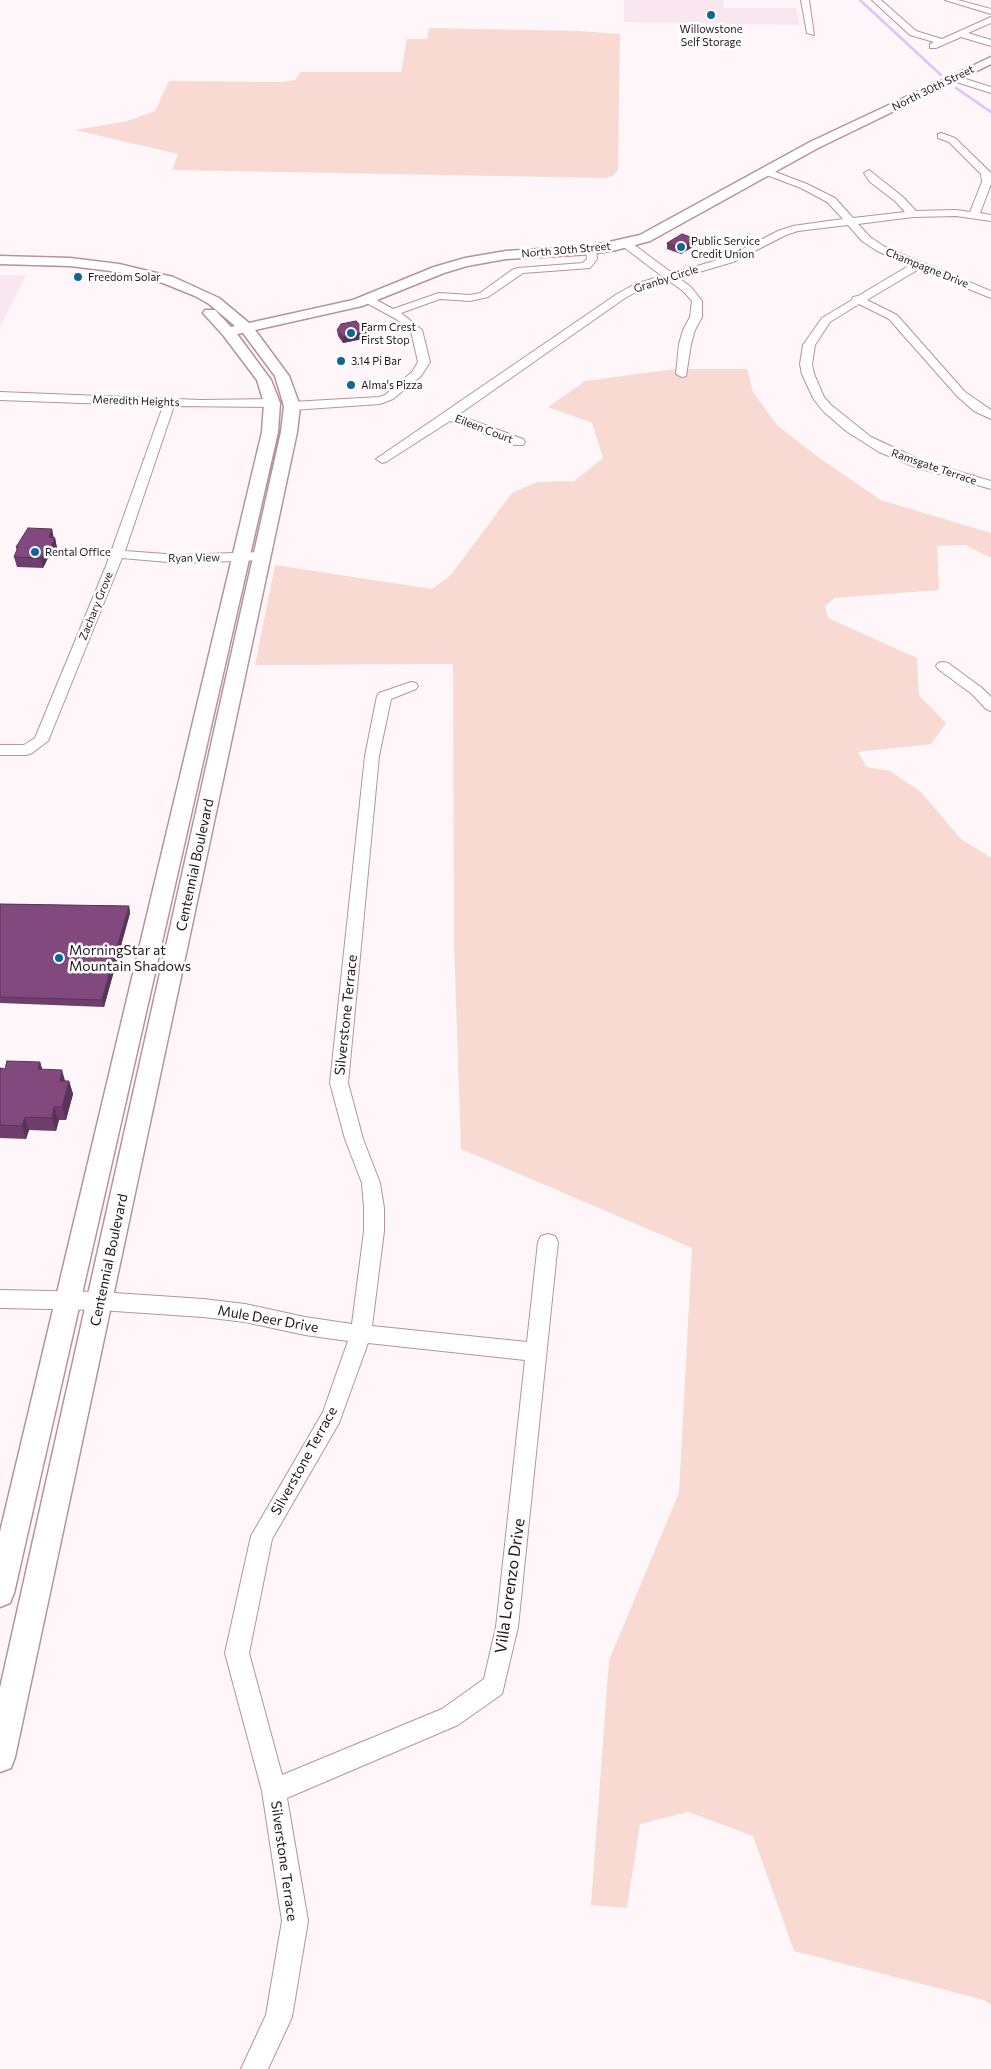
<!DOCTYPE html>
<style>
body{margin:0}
canvas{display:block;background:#fff6fa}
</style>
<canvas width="991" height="2069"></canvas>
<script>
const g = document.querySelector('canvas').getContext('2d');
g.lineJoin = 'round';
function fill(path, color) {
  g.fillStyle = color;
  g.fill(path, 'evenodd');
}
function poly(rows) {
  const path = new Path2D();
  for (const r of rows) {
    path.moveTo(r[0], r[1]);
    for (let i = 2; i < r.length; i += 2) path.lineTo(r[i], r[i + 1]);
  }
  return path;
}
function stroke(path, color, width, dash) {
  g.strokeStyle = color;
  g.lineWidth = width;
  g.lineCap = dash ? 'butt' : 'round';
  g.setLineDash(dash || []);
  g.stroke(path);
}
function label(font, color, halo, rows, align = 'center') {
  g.font = font + ' Commissioner,sans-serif';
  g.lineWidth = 5;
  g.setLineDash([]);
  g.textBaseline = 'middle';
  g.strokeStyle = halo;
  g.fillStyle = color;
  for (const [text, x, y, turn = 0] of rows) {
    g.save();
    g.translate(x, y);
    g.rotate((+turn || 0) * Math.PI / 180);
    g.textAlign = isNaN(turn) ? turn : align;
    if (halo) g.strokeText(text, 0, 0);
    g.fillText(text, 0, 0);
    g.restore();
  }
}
const built = poly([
 [624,0,723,0,724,8,796,8,800,25,624,22],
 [0,275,26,275,0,327]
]);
const green = poly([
 [429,28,579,31,620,34,618,170,613,176,606,178,172,170,178,154,75,130,127,121,155,111,169,81,282,82,295,80,301,72,401,72,407,39,427,39],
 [675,369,747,369,753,392,777,425,822,460,881,500,991,533,991,558,965,545,937,546,939,590,835,598,825,606,828,618,917,658,919,695,946,723,931,744,858,752,867,767,890,771,921,792,960,838,991,858,991,2005,984,2000,794,1951,753,1836,688,1812,640,1824,627,1908,591,1905,609,1660,679,1493,692,1248,461,1149,454,942,453,664,255,665,275,565,432,589,450,576,512,493,537,482,574,481,603,458,592,423,548,407,585,381]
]);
const stream = poly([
 [860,0,941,75],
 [956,88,991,112]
]);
const minor = poly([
 [801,0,809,0,814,35,807,33,801,0],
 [872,0,881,0,916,31,942,39,991,17,991,23,968,33,991,40,991,46,961,37,936,48,930,48,930,44,934,42,910,35,872,0],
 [945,0,958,0,991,9,991,14,945,0],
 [953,75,991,87,991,93,950,80,950,76,953,75],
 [941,133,955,138,991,173,991,184,980,213,991,215,991,221,956,216,913,217,858,224,870,237,885,247,991,291,991,298,919,269,867,300,897,315,965,392,991,410,991,419,974,411,957,396,889,319,859,304,830,322,815,345,812,364,814,374,824,397,831,405,871,437,923,461,991,481,991,489,915,467,879,452,846,431,823,411,813,398,802,374,800,364,803,345,822,318,852,300,853,297,858,296,910,265,877,251,862,241,848,225,798,231,786,235,733,262,679,278,691,287,702,301,702,317,695,330,691,344,686,376,682,377,676,374,679,344,683,330,690,317,692,301,683,291,669,281,643,288,625,298,458,415,523,439,525,442,523,445,515,445,450,421,386,462,382,463,376,459,617,294,635,284,662,276,621,245,620,243,621,241,629,241,672,273,725,258,778,231,793,226,843,219,827,202,801,188,764,174,764,170,770,170,807,184,835,198,853,218,905,212,895,201,870,182,864,173,869,170,903,197,916,211,956,210,970,212,982,182,981,174,949,142,938,138,938,134,941,133],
 [591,247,596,250,597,259,590,268,523,273,488,297,470,301,440,299,401,313,422,330,430,362,421,376,393,399,380,404,292,410,286,406,292,402,379,397,385,395,412,372,418,362,411,331,396,319,363,301,362,299,363,297,371,297,393,309,439,293,470,295,480,293,512,270,518,268,583,263,587,259,586,250,591,247],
 [0,392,201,400,272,399,278,403,272,407,174,406,125,551,179,555,262,552,269,556,262,560,179,563,122,558,48,741,32,753,27,755,0,755,0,745,24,745,35,738,106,566,163,406,0,400,0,392],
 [943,662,948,663,982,688,991,697,991,711,986,709,972,694,938,669,936,666,938,663,943,662],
 [411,682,416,683,418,686,416,689,391,699,379,756,348,1083,363,1139,380,1183,384,1208,384,1231,372,1326,527,1342,538,1242,541,1236,548,1234,555,1236,558,1242,518,1627,502,1694,458,1725,287,1798,308,1921,292,2017,268,2069,241,2069,266,2015,282,1921,262,1791,225,1653,251,1536,323,1412,348,1341,305,1335,245,1322,203,1317,100,1310,0,1308,0,1290,100,1292,203,1299,245,1304,305,1317,352,1324,364,1231,364,1208,362,1183,345,1139,330,1083,365,756,377,696,379,693,411,682],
 [368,1343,525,1360,496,1627,484,1679,442,1709,282,1775,249,1653,272,1539,339,1423,368,1343]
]);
const major = poly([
 [991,57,991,64,818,148,650,241,616,250,591,254,506,259,467,266,444,273,362,306,255,330,289,376,300,406,297,432,15,1757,11,1768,0,1772,0,1688,281,432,284,406,275,376,243,333,237,334,271,380,280,403,278,432,14,1593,10,1603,0,1607,0,1532,262,432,264,403,257,380,223,335,203,313,205,310,215,310,231,327,235,326,209,304,195,296,163,283,119,272,70,266,0,264,0,256,70,258,119,264,173,277,219,298,249,323,353,300,434,267,465,258,506,251,591,246,640,235,810,142,991,57]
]);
const wall = poly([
 [667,243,696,245,681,254,667,249],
 [337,330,367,332,367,338,343,343,338,336],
 [52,529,53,537,55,538,57,548,54,557,48,558,43,568,17,567,14,557,17,551,16,547],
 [0,904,129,906,130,913,104,1007,0,1003],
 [40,1062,42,1070,66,1081,69,1081,73,1094,66,1120,59,1120,56,1131,29,1130,26,1139,0,1138,0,1068,5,1069]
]);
const shadedWall = poly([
 [696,239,696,245,681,254,681,248],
 [367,332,367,338,343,343,343,337],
 [52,529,54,539,49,537],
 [55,538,57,548,54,557,51,547],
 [46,548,48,558,43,568,41,558],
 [129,906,130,913,104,1007,102,1000],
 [40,1062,44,1075,38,1069],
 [62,1070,66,1084,60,1081],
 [69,1081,73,1094,66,1120,62,1107],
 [54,1107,59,1120,56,1131,52,1118],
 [25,1117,29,1130,26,1139,22,1126]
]);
const building = poly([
 [682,234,696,239,681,248,667,243,682,234],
 [356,321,367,332,343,337,337,330,341,324,356,321],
 [28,528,52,529,49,537,55,538,51,547,46,548,41,558,14,557,18,547,16,547,28,528],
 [0,904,129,906,102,1000,0,997,0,904],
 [7,1061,40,1062,38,1069,62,1070,60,1081,69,1081,62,1107,54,1107,52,1118,25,1117,22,1126,0,1125,0,1068,5,1069,7,1061]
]);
const markers = [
 [711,15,5,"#0f6798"],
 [681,247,5,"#0f6798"],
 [78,277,5,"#0f6798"],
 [351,333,5,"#0f6798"],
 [341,361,5,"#0f6798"],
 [351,385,5,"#0f6798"],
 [35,552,5,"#0f6798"],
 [59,958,5,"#0f6798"]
];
const farPoinames = [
 ["Willowstone",711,29,"center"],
 ["Self Storage",711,42,"center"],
 ["Public Service",691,241],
 ["Credit Union",691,254],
 ["Freedom Solar",88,277],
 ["Farm Crest",361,327],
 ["First Stop",361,340],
 ["3.14 Pi Bar",351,361],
 ["Alma's Pizza",361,385],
 ["Rental Office",45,552]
];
const farStreetnames = [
 ["North 30th Street",933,88,-26],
 ["North 30th Street",566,250,-5],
 ["Champagne Drive",927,268,22],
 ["Granby Circle",666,279,-18],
 ["Meredith Heights",136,401,2],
 ["Eileen Court",484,429,21],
 ["Ramsgate Terrace",934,467,19],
 ["Ryan View",194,558,-1],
 ["Zachary Grove",96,606,-68]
];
const streetNames = [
 ["Centennial Boulevard",195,865,-78],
 ["Silverstone Terrace",346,1015,-84],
 ["Centennial Boulevard",109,1260,-78],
 ["Mule Deer Drive",268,1319,10],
 ["Silverstone Terrace",304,1461,-61],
 ["Silverstone Terrace",284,1861,82]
];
const poiNames = [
 ["MorningStar at",69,950],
 ["Mountain Shadows",69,966]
];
const nearStreetnames = [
 ["Villa Lorenzo Drive",510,1586,-82]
];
fill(built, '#fae6ee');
fill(green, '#f8dad2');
stroke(stream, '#dec2fb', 2.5);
stroke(minor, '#b692a1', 2);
stroke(major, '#b692a1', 3);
fill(minor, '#fff');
fill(major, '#fff');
fill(wall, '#6f3f6c');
fill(shadedWall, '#5a3358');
fill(building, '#81497d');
stroke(building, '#5a3358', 1);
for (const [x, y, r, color] of markers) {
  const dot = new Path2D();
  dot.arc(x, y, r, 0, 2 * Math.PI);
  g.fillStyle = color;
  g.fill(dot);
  stroke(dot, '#fff', 2);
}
label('11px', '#24161c', '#fff', farPoinames, 'left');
label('11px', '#24161c', '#fff', farStreetnames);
label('14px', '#24161c', '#fff', streetNames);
label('14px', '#24161c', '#fff', poiNames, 'left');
label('16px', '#24161c', '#fff', nearStreetnames);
</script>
